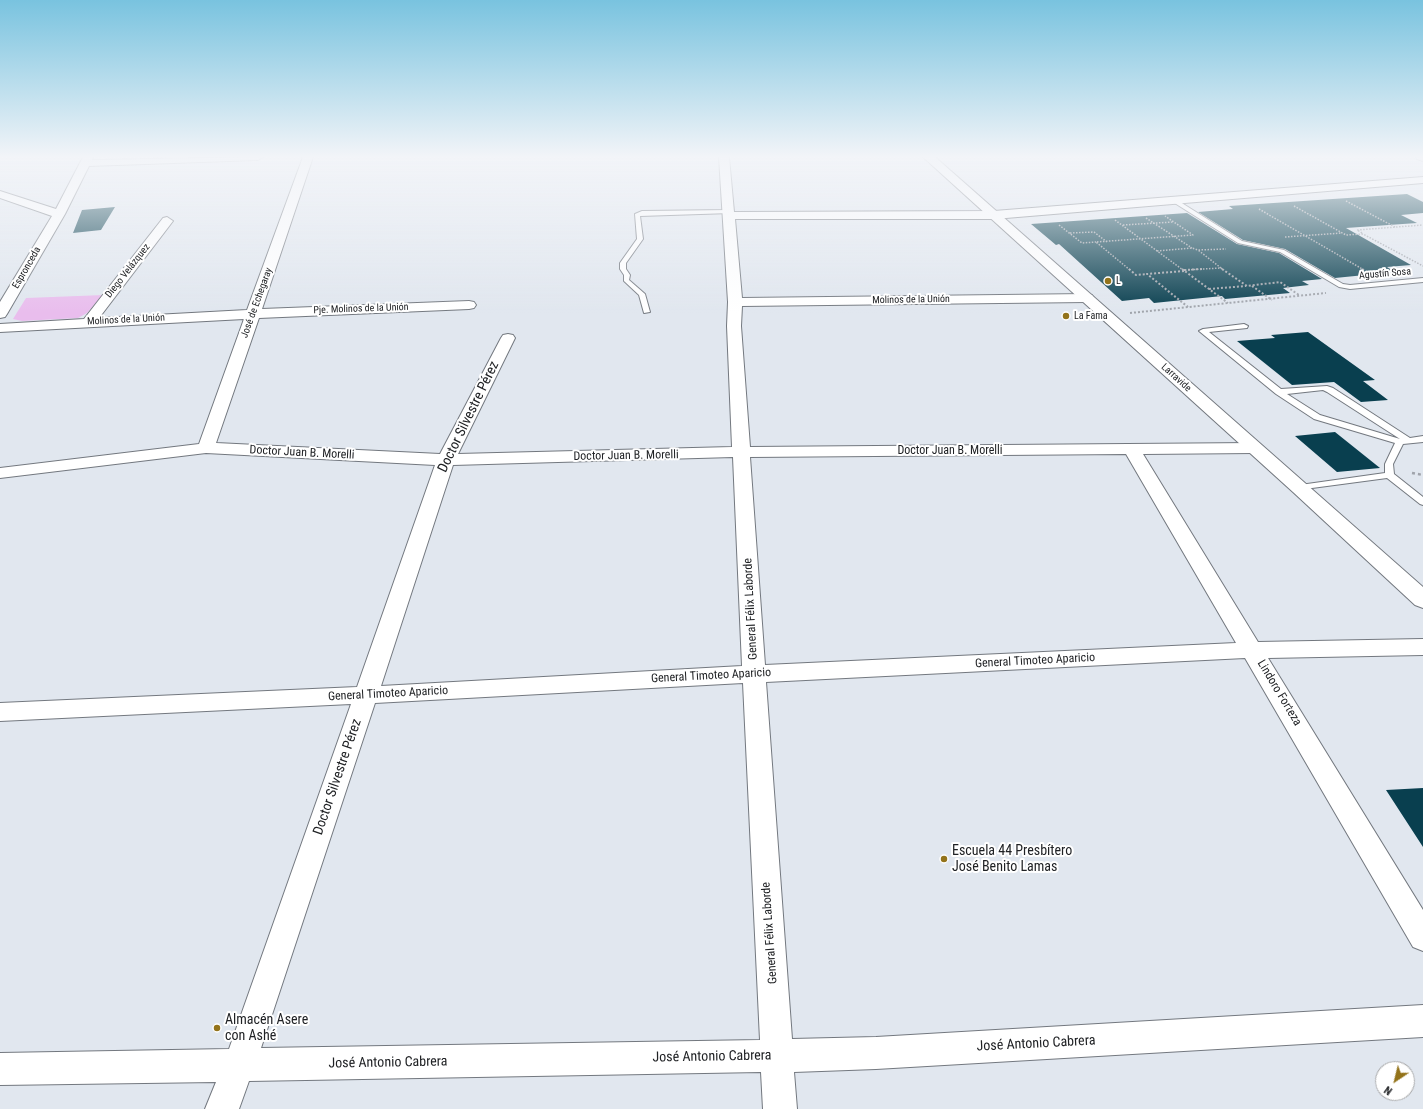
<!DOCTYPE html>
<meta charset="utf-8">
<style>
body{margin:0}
#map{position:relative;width:1423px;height:1109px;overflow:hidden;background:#e1e7ef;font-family:"Roboto Condensed",sans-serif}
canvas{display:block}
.north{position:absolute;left:1375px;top:1061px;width:40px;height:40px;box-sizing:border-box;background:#fff;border:1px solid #a6a7a8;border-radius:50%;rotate:215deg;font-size:11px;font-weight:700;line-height:16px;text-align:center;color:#202225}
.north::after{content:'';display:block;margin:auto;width:14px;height:18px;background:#93731a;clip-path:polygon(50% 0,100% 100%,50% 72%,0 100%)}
</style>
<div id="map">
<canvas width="1423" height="1109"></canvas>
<div class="north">N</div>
</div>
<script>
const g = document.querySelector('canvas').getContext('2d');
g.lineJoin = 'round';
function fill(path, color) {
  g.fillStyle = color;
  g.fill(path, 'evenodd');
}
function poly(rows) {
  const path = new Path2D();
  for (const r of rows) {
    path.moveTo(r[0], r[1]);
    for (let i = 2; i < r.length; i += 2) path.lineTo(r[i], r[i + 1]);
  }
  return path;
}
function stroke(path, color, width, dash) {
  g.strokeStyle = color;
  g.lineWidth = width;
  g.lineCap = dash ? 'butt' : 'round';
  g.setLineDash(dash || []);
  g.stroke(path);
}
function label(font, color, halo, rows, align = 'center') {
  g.font = font + ' "Roboto Condensed",sans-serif';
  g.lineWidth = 4;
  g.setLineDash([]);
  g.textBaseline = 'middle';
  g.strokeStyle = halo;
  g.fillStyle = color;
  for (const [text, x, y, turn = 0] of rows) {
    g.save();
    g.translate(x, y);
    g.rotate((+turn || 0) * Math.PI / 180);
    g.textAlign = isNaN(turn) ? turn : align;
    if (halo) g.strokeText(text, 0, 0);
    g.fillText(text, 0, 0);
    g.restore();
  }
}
const green = poly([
 [103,295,87,313,78,318,22,321,13,319,26,298]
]);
const building = poly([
 [1407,194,1423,202,1423,213,1401,215,1417,223,1346,228,1411,265,1387,267,1395,272,1335,278,1285,249,1243,240,1198,212,1233,209,1229,206],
 [115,207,101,230,73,233,82,210],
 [1187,213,1237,244,1279,253,1322,279,1302,281,1309,285,1283,288,1290,293,1225,299,1222,296,1154,303,1149,298,1122,301,1059,244,1056,245,1031,224],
 [1308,332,1375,380,1363,381,1388,400,1361,402,1334,382,1292,385,1237,341,1275,338,1271,335],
 [1335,432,1380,468,1337,472,1295,436],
 [1423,788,1423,847,1386,790]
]);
const pathFar2 = poly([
 [1346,201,1395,227],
 [1294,206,1346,235,1363,234,1423,266],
 [1259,209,1364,270],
 [1146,218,1192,248],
 [1115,220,1183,270],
 [1059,225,1082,243,1096,242],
 [1123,225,1173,222],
 [1070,233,1094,232,1107,242],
 [1362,233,1357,230,1423,225],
 [1285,237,1342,233],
 [1157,251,1192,248,1198,250,1226,249],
 [1221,268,1224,270],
 [1130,270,1096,242,1193,235,1165,216],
 [1185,270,1221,268,1198,250]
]);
const pathFar1 = poly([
 [1129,269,1136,275,1147,274],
 [1182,269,1228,303],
 [1222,269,1247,286,1280,282,1299,295],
 [1362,269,1367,272],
 [1184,270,1203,269],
 [1184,271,1147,274,1188,307],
 [1252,286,1272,300],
 [1209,289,1246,286],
 [1130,313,1326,293]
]);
const path = poly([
 [1412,473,1423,475]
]);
const service = poly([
 [1173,200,1177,200,1242,241,1284,250,1343,284,1350,285,1423,278,1423,282,1350,289,1339,287,1280,252,1238,243,1173,202,1173,200],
 [729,210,731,211,731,213,640,216,643,239,626,263,626,269,630,275,629,280,645,294,650,312,644,313,639,295,624,281,624,275,620,269,620,263,637,239,635,214,642,211,729,210],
 [1244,324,1248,326,1247,328,1209,332,1281,389,1327,386,1333,388,1410,438,1423,436,1423,442,1403,444,1393,464,1394,474,1423,497,1423,505,1420,504,1387,478,1297,490,1295,488,1300,485,1385,473,1385,464,1395,443,1314,419,1276,394,1199,331,1203,329,1244,324],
 [1323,390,1327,392,1400,439,1320,415,1287,394,1323,390]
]);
const minor = poly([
 [83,157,93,157,92,160,263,157,258,160,89,166,65,214,7,314,5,317,0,318,0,302,52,216,0,198,0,191,56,209,83,157],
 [303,157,313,157,262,309,469,301,474,302,476,305,474,308,469,309,259,318,216,443,440,454,501,338,503,335,508,334,513,335,515,338,458,454,732,447,727,326,728,302,719,157,729,157,734,212,994,211,1423,177,1423,183,994,219,735,219,742,298,1087,294,1092,295,1094,298,1092,301,1087,302,742,306,741,326,750,447,1254,443,1260,444,1263,448,1260,452,1254,453,1143,454,1258,642,1423,639,1423,655,1268,658,1423,910,1423,951,1413,947,1245,658,766,682,792,1039,876,1037,1423,1005,1423,1037,876,1069,794,1072,797,1109,763,1109,761,1072,249,1081,239,1109,205,1109,216,1082,0,1085,0,1053,229,1049,351,704,0,721,0,703,357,687,435,465,206,453,0,478,0,468,199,444,244,319,0,332,0,324,84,319,163,218,167,217,173,221,99,318,247,310,303,157],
 [1126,454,1236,643,765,665,750,457,1126,454],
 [733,457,742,666,381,686,453,465,733,457],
 [743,683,760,1040,261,1048,375,703,743,683],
 [1416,157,1423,157,1423,161,1417,159,1416,157]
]);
const tertiary = poly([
 [923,157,935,157,1423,587,1423,608,1415,605,1293,492,923,157]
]);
const markers = [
 [1108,281,4,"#93731a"],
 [1066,316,4,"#93731a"],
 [944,859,4,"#93731a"],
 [217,1028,4,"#93731a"]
];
const farStreetnames = [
 ["Espronceda",27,268,-60],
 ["Diego Velázquez",128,271,-52],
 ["Agustín Sosa",1385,274,-5],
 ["Molinos de la Unión",911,300,-1],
 ["José de Echegaray",257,303,-70],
 ["Pje. Molinos de la Unión",361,309,-2],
 ["Molinos de la Unión",126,320,-3],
 ["Larravide",1176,378,42]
];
const farPoinames = [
 ["L",1116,281],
 ["La Fama",1074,316]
];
const streetNames = [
 ["Doctor Juan B. Morelli",950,451],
 ["Doctor Juan B. Morelli",302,453,3],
 ["Doctor Juan B. Morelli",626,456,-1],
 ["General Félix Laborde",751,609,-93],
 ["General Timoteo Aparicio",1035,661,-3],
 ["General Timoteo Aparicio",711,676,-3],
 ["Lindoro Forteza",1279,693,59],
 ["General Timoteo Aparicio",388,694,-3],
 ["General Félix Laborde",770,933,-94]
];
const nearStreetnames = [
 ["Doctor Silvestre Pérez",469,417,-64],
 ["Doctor Silvestre Pérez",338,777,-71],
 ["José Antonio Cabrera",1036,1044,-3],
 ["José Antonio Cabrera",712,1057,-1],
 ["José Antonio Cabrera",388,1063,-1]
];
const nearPoinames = [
 ["Escuela 44 Presbítero",952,851],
 ["José Benito Lamas",952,867],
 ["Almacén Asere",225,1020],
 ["con Ashé",225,1036]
];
fill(green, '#e9bded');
fill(building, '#093f4f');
stroke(service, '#73787f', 2);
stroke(minor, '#73787f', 2);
stroke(tertiary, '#73787f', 2);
stroke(pathFar2, '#a0a4ab', 1.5, [1.5, 1.5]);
stroke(pathFar1, '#a0a4ab', 2, [2, 2]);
stroke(path, '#a0a4ab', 2.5, [3, 3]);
fill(service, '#fff');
fill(minor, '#fff');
fill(tertiary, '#fff');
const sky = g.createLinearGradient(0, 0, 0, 313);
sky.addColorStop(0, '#79c3df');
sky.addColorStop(0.5, '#f2f4f8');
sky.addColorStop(1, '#f2f4f800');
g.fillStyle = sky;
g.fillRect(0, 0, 1423, 313);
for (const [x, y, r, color] of markers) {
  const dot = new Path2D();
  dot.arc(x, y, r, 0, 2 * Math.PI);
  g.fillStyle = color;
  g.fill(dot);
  stroke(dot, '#fff', 1.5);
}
label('10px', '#202225', '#fff', farStreetnames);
label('10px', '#202225', '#fff', farPoinames, 'left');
label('12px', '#202225', '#fff', streetNames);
label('14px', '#202225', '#fff', nearStreetnames);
label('14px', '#202225', '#fff', nearPoinames, 'left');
</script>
